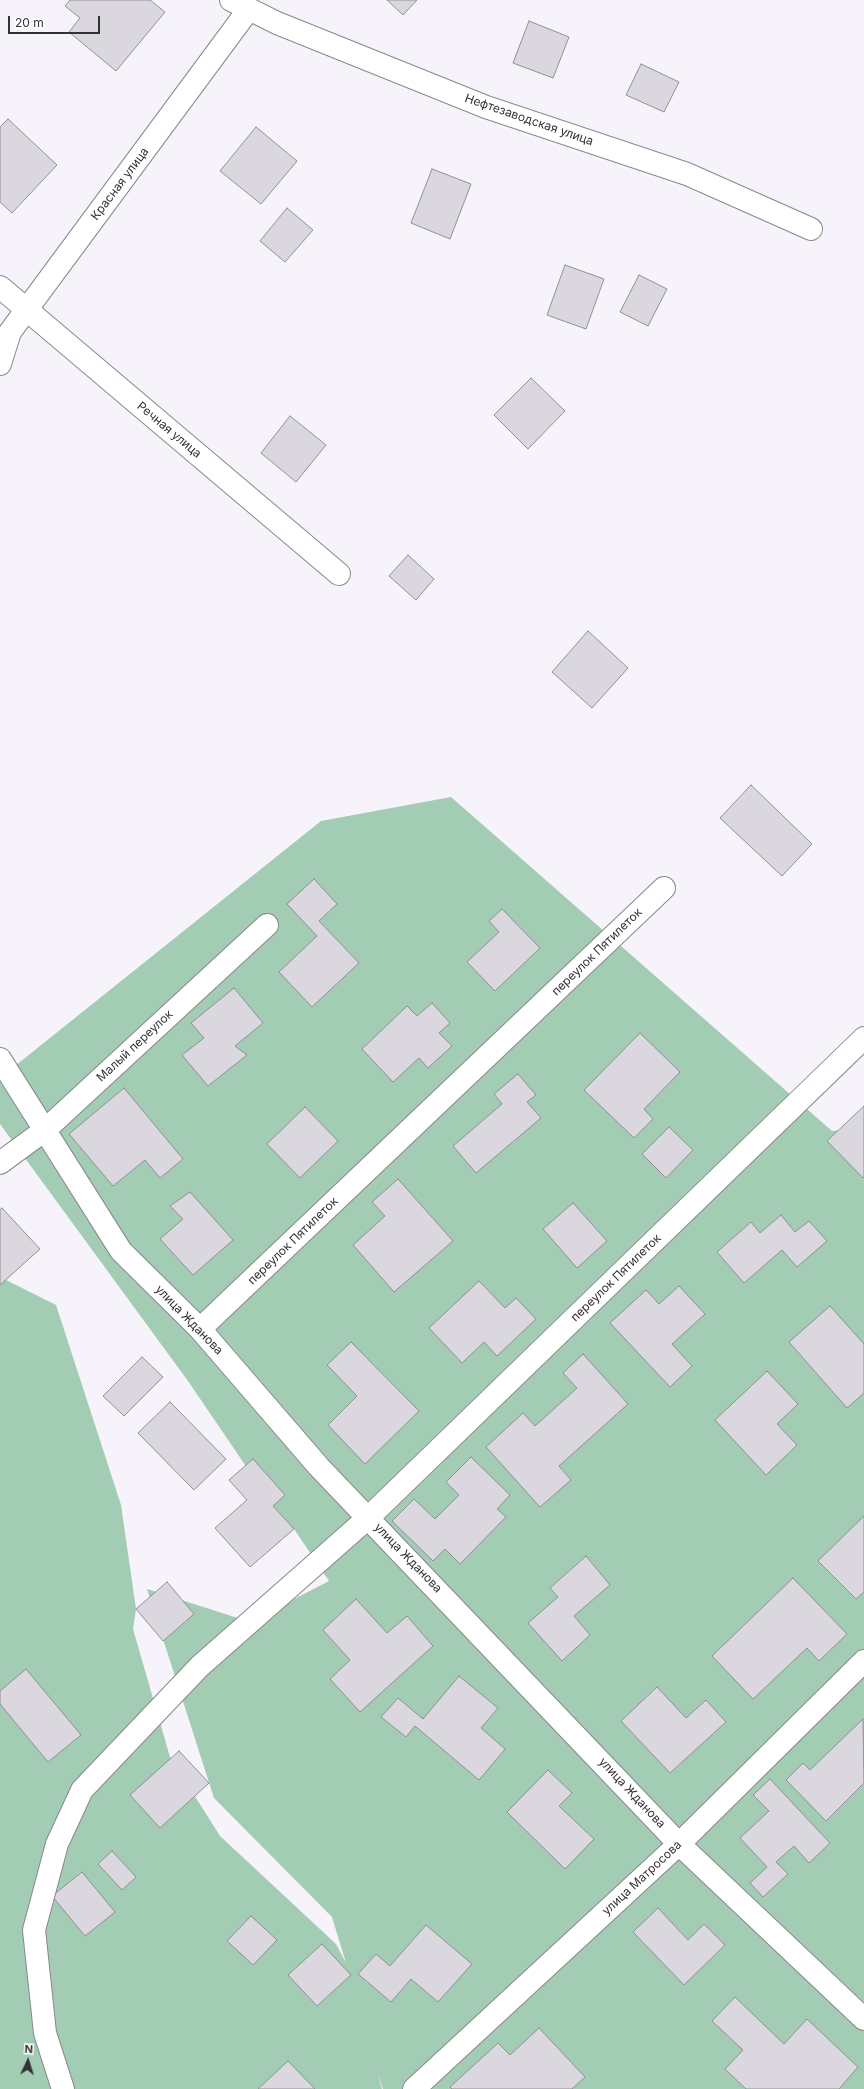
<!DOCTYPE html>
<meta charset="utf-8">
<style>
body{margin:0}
#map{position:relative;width:864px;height:2089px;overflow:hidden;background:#f6f3fa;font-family:Inter,sans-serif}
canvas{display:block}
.north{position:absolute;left:8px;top:2041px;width:40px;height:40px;-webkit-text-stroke:3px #fff;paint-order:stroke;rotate:4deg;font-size:11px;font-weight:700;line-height:16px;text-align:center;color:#323134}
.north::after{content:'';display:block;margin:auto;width:14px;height:18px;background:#323134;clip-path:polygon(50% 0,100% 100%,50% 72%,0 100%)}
.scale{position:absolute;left:8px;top:16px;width:92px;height:18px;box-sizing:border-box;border:2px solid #323134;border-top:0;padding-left:5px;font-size:12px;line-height:14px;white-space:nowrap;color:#323134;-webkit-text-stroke:3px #fff;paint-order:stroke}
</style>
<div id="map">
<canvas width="864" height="2089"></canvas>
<div class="north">N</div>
<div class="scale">20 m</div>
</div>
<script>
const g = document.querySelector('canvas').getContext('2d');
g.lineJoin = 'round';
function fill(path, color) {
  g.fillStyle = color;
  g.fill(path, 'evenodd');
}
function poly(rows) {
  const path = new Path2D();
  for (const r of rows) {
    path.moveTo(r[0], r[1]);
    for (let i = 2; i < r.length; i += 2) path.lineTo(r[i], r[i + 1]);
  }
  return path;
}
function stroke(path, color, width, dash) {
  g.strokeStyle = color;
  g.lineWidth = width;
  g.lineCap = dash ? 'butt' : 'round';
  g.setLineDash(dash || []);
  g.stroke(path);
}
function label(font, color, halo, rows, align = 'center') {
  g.font = font + ' Inter,sans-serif';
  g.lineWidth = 3;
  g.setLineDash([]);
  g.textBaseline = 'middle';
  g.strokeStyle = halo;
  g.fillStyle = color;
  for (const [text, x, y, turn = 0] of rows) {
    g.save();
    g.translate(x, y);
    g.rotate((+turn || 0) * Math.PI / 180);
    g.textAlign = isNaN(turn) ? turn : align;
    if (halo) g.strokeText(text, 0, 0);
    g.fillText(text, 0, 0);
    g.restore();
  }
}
const green = poly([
 [451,797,832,1131,864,1127,864,2089,383,2089,378,2074,382,2089,0,2089,0,1277,56,1305,121,1505,136,1609,133,1629,170,1757,220,1836,336,1944,346,1963,332,1917,214,1798,147,1589,250,1622,329,1581,294,1529,273,1506,188,1381,0,1124,0,1078,321,821]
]);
const building = poly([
 [70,0,150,0,165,12,116,71,69,32,80,18,65,6,70,0],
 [387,0,417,0,403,15,387,0],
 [529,21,569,37,553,78,513,63,529,21],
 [641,64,679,82,664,112,626,95,641,64],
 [8,119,57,165,12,213,0,202,0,127,8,119],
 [256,127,297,161,261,204,220,171,256,127],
 [432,169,471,184,450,239,411,223,432,169],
 [287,208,313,230,285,262,260,241,287,208],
 [565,265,604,279,586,329,547,315,565,265],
 [639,275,667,289,648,326,620,312,639,275],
 [531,378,565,411,528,449,494,415,531,378],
 [290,416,326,445,296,482,261,453,290,416],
 [408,555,434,579,416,600,389,576,408,555],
 [588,631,628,668,592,708,552,672,588,631],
 [751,785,812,844,782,876,720,818,751,785],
 [314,879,337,904,319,921,359,963,312,1007,279,972,317,936,287,904,314,879],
 [502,909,540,948,495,991,467,962,499,932,489,921,502,909],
 [234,988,263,1023,235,1046,247,1055,208,1086,182,1055,204,1038,191,1023,234,988],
 [432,1003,450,1023,439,1033,452,1046,428,1068,419,1058,393,1082,362,1049,407,1006,417,1016,432,1003],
 [640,1033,680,1072,644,1109,653,1119,634,1138,584,1090,640,1033],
 [518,1074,536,1095,527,1102,541,1118,476,1173,453,1146,502,1104,494,1094,518,1074],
 [124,1088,183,1159,160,1178,145,1160,113,1186,69,1134,124,1088],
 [864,1106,864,1177,863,1178,827,1141,864,1106],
 [305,1107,338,1141,300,1178,267,1144,305,1107],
 [669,1127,693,1150,666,1178,642,1154,669,1127],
 [398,1179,453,1241,394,1292,353,1245,385,1216,372,1202,398,1179],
 [190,1192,233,1240,193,1275,160,1239,183,1219,170,1206,190,1192],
 [573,1203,607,1241,577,1268,543,1229,573,1203],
 [2,1208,40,1249,0,1285,0,1210,2,1208],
 [781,1215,795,1232,809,1221,827,1241,797,1267,782,1250,744,1283,717,1252,751,1222,760,1233,781,1215],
 [479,1281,505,1308,516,1298,536,1319,497,1356,484,1342,462,1363,429,1328,479,1281],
 [679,1286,705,1314,672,1344,692,1366,670,1387,610,1323,646,1290,659,1304,679,1286],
 [830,1306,864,1344,864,1393,847,1408,789,1342,830,1306],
 [351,1342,419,1411,365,1464,328,1425,357,1396,327,1365,351,1342],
 [583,1354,628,1404,559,1466,571,1480,540,1507,486,1447,523,1413,535,1426,577,1388,563,1373,583,1354],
 [142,1357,163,1377,124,1416,103,1396,142,1357],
 [767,1371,798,1404,777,1424,797,1445,766,1475,715,1420,767,1371],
 [170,1402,226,1459,194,1490,138,1433,170,1402],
 [471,1457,510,1495,497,1509,506,1517,460,1564,445,1549,433,1561,392,1521,414,1499,435,1519,459,1495,446,1482,471,1457],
 [253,1459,285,1495,273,1506,294,1529,250,1567,215,1528,247,1500,229,1480,253,1459],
 [864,1516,864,1592,856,1599,818,1561,864,1516],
 [586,1556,610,1585,574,1616,590,1635,562,1661,528,1623,558,1597,550,1588,586,1556],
 [793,1578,847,1634,819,1661,807,1648,753,1699,712,1656,793,1578],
 [167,1582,194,1614,163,1641,136,1609,167,1582],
 [356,1599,387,1633,407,1616,433,1646,360,1712,330,1679,350,1660,323,1630,356,1599],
 [26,1669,81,1735,48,1762,0,1704,0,1691,26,1669],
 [459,1676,498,1708,481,1728,505,1749,479,1780,415,1726,406,1737,381,1717,398,1698,423,1719,459,1676],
 [657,1687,686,1718,706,1700,726,1722,670,1773,621,1721,657,1687],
 [863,1719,864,1783,826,1821,786,1780,803,1763,810,1770,863,1719],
 [179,1751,209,1783,160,1828,130,1795,179,1751],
 [548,1770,572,1793,559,1806,594,1839,565,1869,507,1812,548,1770],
 [770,1779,830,1843,809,1863,794,1846,776,1862,788,1874,763,1897,750,1883,767,1867,740,1838,769,1811,753,1795,770,1779],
 [112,1851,136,1877,122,1890,98,1864,112,1851],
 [82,1872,115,1912,85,1936,52,1896,82,1872],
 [658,1908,688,1940,704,1924,725,1945,684,1985,633,1932,658,1908],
 [251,1916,277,1940,253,1965,227,1941,251,1916],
 [426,1925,472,1964,438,2002,411,1979,391,2002,358,1974,376,1954,390,1966,426,1925],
 [322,1944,351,1975,317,2006,288,1975,322,1944],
 [735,1997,784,2044,807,2019,858,2067,839,2089,746,2089,725,2069,743,2050,712,2021,735,1997],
 [539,2028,585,2077,572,2089,452,2089,450,2087,498,2043,510,2055,539,2028],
 [288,2061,315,2089,258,2089,288,2061]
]);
const minor = poly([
 [231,0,277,23,486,107,687,174,811,229],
 [0,287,339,574],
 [0,364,10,332,249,9],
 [0,1059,121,1251,200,1329,319,1467,679,1844,864,2019],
 [0,1163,45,1130,267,925],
 [200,1329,664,888],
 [63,2089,45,2033,34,1930,57,1844,82,1790,200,1666,369,1517,864,1038],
 [414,2089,679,1844,864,1661]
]);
const streetNames = [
 ["Нефтезаводская улица",529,120,19],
 ["Красная улица",120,184,-53],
 ["Речная улица",169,430,40],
 ["переулок Пятилеток",597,952,-44],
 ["Малый переулок",135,1046,-43],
 ["переулок Пятилеток",293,1241,-44],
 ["переулок Пятилеток",616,1278,-44],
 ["улица Жданова",189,1320,46],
 ["улица Жданова",408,1558,46],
 ["улица Жданова",632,1793,47],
 ["улица Матросова",642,1878,-43]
];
fill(green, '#a2ccb3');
fill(building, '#dad7df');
stroke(building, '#928f96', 1);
stroke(minor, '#8a878e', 24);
stroke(minor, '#fff', 22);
label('12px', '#323134', '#fff', streetNames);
</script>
